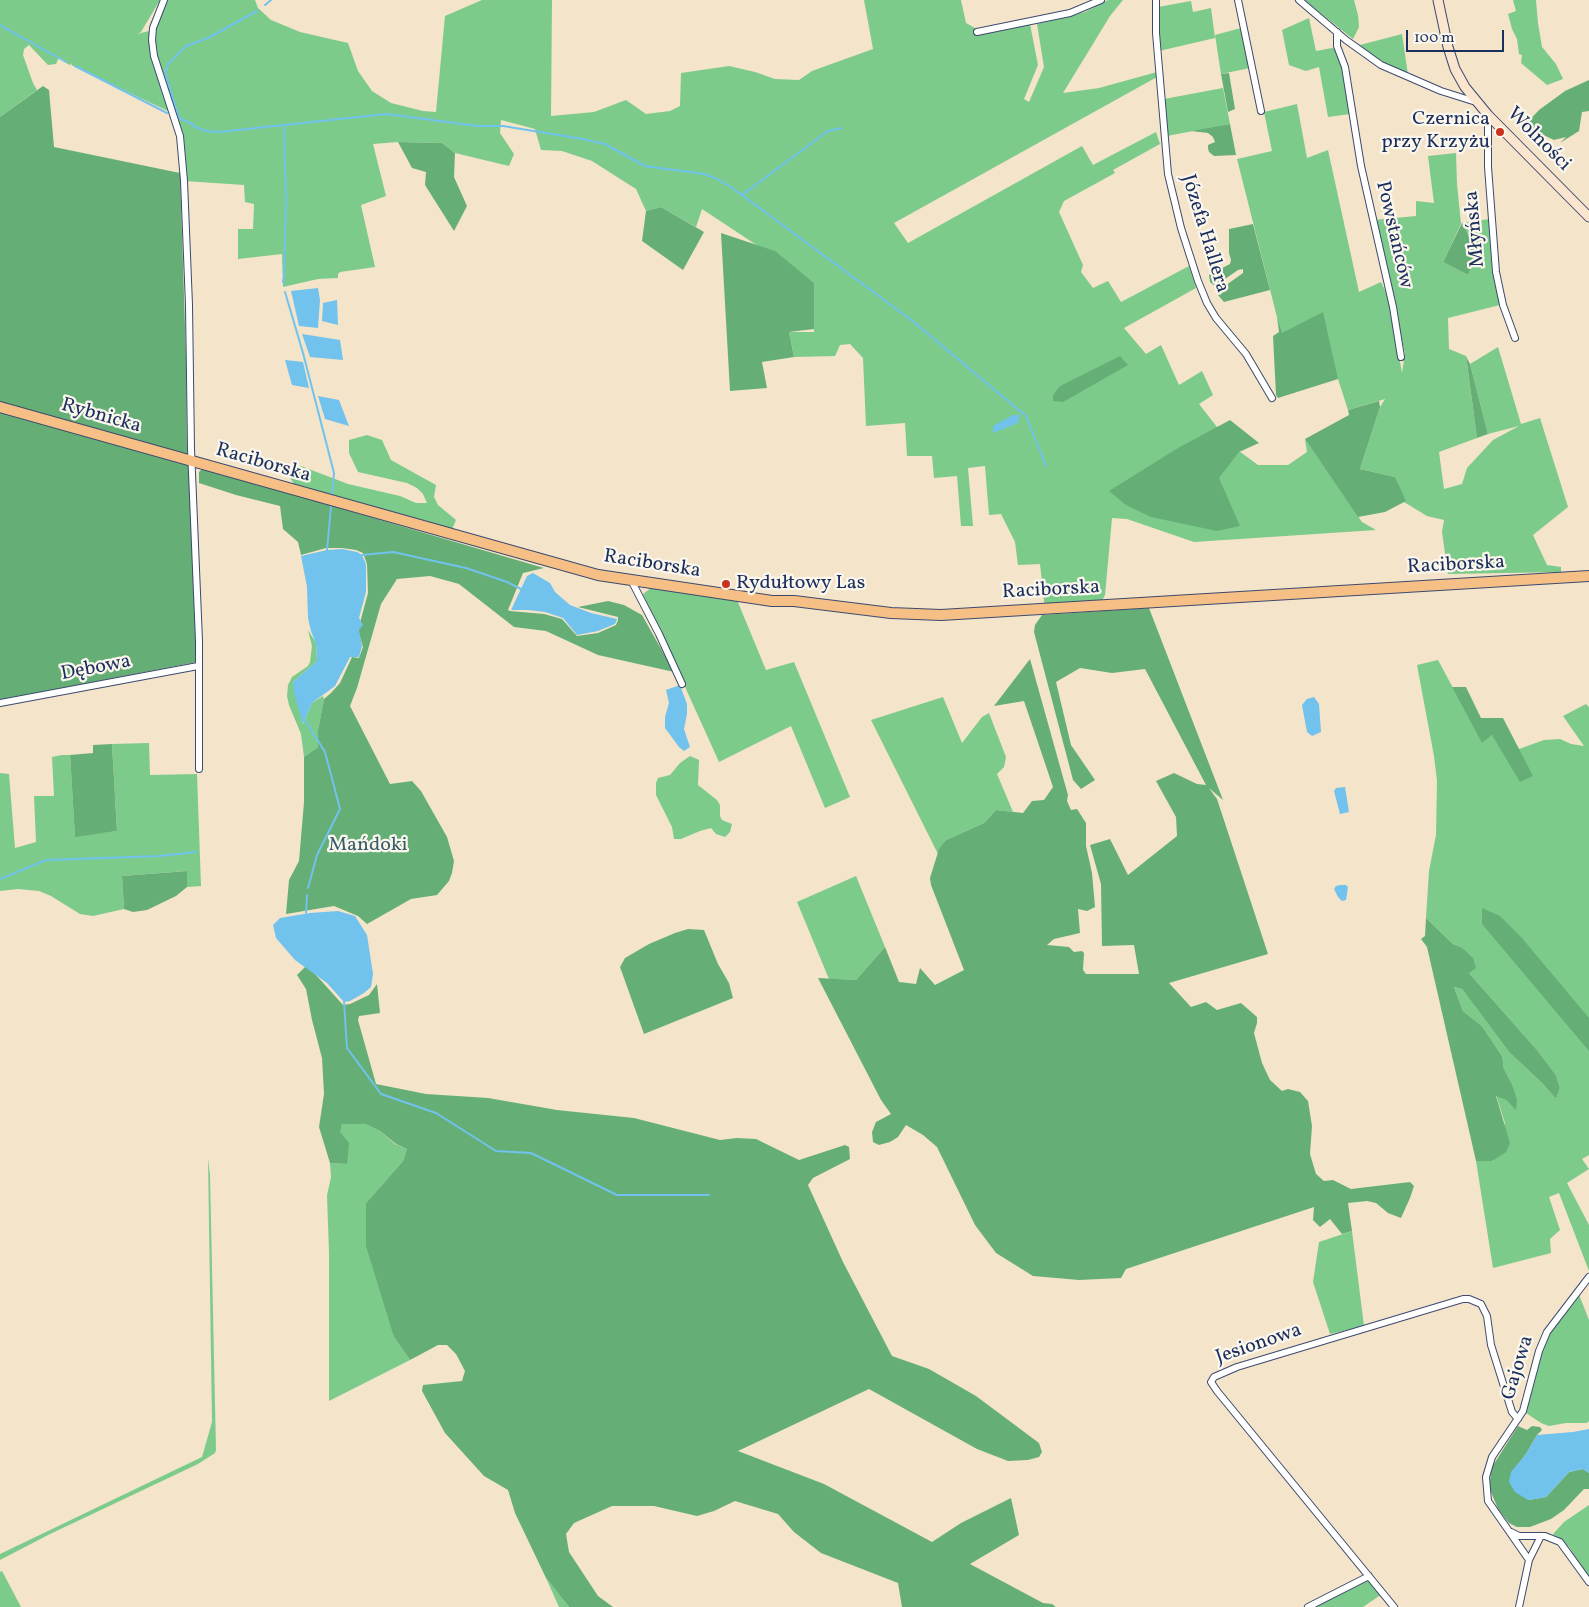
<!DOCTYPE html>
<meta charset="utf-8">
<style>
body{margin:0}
#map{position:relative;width:1589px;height:1607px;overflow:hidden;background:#f4e4ca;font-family:Vollkorn,serif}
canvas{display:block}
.scale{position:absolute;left:1406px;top:30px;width:98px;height:22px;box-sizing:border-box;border:2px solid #1b2f5e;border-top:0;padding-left:6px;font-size:15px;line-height:18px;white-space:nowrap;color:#1b2f5e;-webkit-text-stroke:4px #fbf7ec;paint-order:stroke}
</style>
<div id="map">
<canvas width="1589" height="1607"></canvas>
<div class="scale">100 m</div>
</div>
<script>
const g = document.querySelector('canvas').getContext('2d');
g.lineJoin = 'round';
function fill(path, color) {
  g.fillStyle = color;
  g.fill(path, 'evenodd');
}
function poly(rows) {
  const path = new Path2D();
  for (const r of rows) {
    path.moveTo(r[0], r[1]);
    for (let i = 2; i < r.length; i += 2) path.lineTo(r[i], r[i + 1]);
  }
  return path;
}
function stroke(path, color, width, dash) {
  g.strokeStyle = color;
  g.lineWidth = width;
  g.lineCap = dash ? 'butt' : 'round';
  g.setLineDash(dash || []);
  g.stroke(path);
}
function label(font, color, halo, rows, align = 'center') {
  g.font = font + ' Vollkorn,serif';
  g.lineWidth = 4.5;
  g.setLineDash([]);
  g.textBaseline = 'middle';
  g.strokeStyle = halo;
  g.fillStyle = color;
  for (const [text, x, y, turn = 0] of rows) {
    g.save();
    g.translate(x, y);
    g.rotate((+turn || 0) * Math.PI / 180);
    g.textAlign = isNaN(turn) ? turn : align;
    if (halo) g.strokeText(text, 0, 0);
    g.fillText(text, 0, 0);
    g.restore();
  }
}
const green = poly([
 [0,0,160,0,141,32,137,34,149,31,151,52,170,112,71,65,73,63,69,65,59,57,56,64,48,65,29,45,24,49,23,55,33,83,37,90,0,117],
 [168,0,255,0,258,8,271,20,300,32,348,43,358,71,372,91,391,103,423,111,436,112,445,16,482,0,552,0,551,116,594,112,626,100,646,114,670,111,680,106,681,73,729,66,755,72,775,79,799,80,812,71,873,49,864,0,961,0,966,23,975,28,977,34,1030,24,1038,65,1024,99,1029,102,1044,67,1037,24,1085,12,1108,0,1123,0,1110,16,1063,93,1099,88,1157,72,1157,77,894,223,908,243,1082,146,1093,165,1156,132,1160,144,1113,170,1115,173,1064,201,1059,212,1083,265,1081,272,1093,288,1108,281,1121,302,1189,266,1196,288,1124,328,1146,354,1161,345,1179,385,1202,371,1213,395,1199,404,1217,427,1220,437,1258,465,1288,465,1307,452,1305,439,1362,522,1376,530,1194,542,1127,519,1112,518,1105,595,1099,606,1045,609,1040,564,1018,565,1015,542,1001,514,989,515,985,466,968,468,973,526,961,526,957,476,934,478,932,456,907,456,905,423,866,426,863,358,850,344,840,345,835,356,794,357,789,332,814,332,814,283,702,209,696,227,661,207,646,211,636,189,592,161,562,151,541,150,535,129,501,120,500,133,514,154,509,166,455,153,442,143,398,142,373,144,386,196,361,205,375,267,340,272,338,274,338,278,318,279,283,287,282,254,238,259,238,229,253,229,254,204,245,202,244,185,184,181,180,136,152,40,160,16],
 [1304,0,1354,0,1358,15,1359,27,1353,39],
 [1513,0,1536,0,1538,23,1542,47,1556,64,1563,79,1547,85,1521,63,1522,55,1519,54,1517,39,1512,29,1508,14,1516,11],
 [1191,1,1193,12,1211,8,1215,38,1159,51,1158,7],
 [1309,18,1316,51,1332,48,1335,49,1343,67,1350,114,1328,117,1319,67,1306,71,1289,65,1282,30],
 [1241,28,1250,68,1221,74,1215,35],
 [1402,34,1408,75,1382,63,1353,42,1360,45],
 [1223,88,1230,124,1167,136,1164,99],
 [1297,104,1307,158,1328,150,1359,292,1381,282,1389,299,1402,373,1405,353,1374,220,1416,216,1416,201,1434,203,1428,156,1456,153,1457,184,1461,224,1443,262,1468,275,1478,253,1462,223,1489,219,1492,266,1500,305,1448,318,1449,349,1466,356,1477,438,1439,452,1444,489,1462,484,1467,468,1493,440,1519,426,1488,434,1470,364,1498,347,1521,424,1540,418,1568,507,1533,535,1547,565,1561,567,1561,572,1448,574,1442,532,1444,520,1427,516,1404,502,1395,477,1360,469,1380,407,1385,399,1348,410,1338,379,1281,333,1237,159,1272,151,1264,112],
 [367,435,382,440,391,460,436,485,434,497,438,505,456,520,450,534,299,492,289,476,292,469,301,466,348,484,400,496,416,503,427,503,423,494,417,488,407,483,358,472,349,453,349,440],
 [651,588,737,600,766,670,794,662,850,797,825,808,791,726,719,762,643,594],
 [308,630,316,643,317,661,293,682,303,724,312,703,323,696,324,699,318,730,318,747,304,757,301,734,289,705,287,696,288,685,292,677,308,666,310,662,312,646],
 [1438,660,1482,742,1492,735,1519,749,1544,740,1560,739,1571,744,1584,746,1563,716,1586,704,1589,707,1589,1155,1582,1159,1589,1169,1567,1183,1589,1225,1589,1271,1559,1193,1549,1197,1560,1230,1550,1239,1551,1253,1493,1268,1476,1161,1493,1161,1505,1123,1496,1095,1506,1100,1516,1109,1512,1084,1504,1069,1502,1056,1482,1026,1463,1011,1454,987,1462,989,1509,1052,1543,1084,1556,1099,1560,1088,1556,1075,1537,1050,1469,973,1461,947,1453,944,1426,918,1429,871,1436,835,1437,781,1434,756,1417,665],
 [943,697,962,743,982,717,989,713,1006,757,1004,767,997,774,1013,812,996,810,984,823,946,840,938,854,871,720],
 [149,743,150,775,197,774,201,886,187,887,186,871,122,876,124,909,93,916,80,914,51,896,39,891,18,889,0,891,0,773,9,774,15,848,36,842,34,796,54,796,52,757,62,755,70,755,75,836,117,831,112,744],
 [690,756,699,760,698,785,717,800,720,805,720,816,722,820,732,824,730,832,725,837,716,834,711,828,700,831,681,839,674,839,672,827,656,795,656,783,658,778,670,775,680,763],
 [856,876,885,947,856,980,829,979,797,902],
 [342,1124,365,1124,380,1131,395,1144,407,1149,403,1161,366,1203,394,1337,410,1360,329,1401,329,1253,327,1195,331,1177,330,1163,347,1164,339,1132],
 [208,1158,210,1175,216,1450,215,1453,198,1464,48,1535,0,1560,0,1554,202,1457,212,1422],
 [1352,1231,1364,1326,1330,1334,1313,1282,1319,1242],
 [1578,1292,1589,1320,1589,1421,1587,1423,1566,1423,1549,1426,1541,1423,1523,1411,1547,1333],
 [1589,1505,1589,1579,1569,1547,1553,1534,1564,1522],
 [2,1571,21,1607,0,1607,0,1572],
 [546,1578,569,1607,559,1607],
 [1369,1579,1382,1594,1363,1607,1312,1607]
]);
const forest = poly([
 [1229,73,1235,109,1228,112,1221,74],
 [1589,80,1589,111,1582,112,1579,131,1560,143,1566,137,1554,140,1524,126,1539,110,1565,91],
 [43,86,49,90,54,147,180,173,186,357,187,454,0,402,0,117],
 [1230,124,1236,155,1214,156,1209,152,1208,148,1208,145,1215,142,1213,137,1208,133,1191,131],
 [398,142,442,143,455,153,454,177,467,206,454,231,425,185,426,172,412,168],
 [661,207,704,232,683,270,642,241,646,211],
 [1462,223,1478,253,1468,275,1443,262],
 [1253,224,1270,290,1224,302,1218,295,1222,288,1243,273,1243,269,1238,270,1215,286,1210,282,1209,275,1230,264,1231,260,1229,253,1229,229],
 [721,233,775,251,814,283,814,329,789,332,794,357,762,362,767,388,730,391],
 [1323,312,1338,379,1278,398,1276,395,1273,336,1279,332,1277,317,1282,333],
 [1120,356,1128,365,1063,402,1053,401,1053,395,1060,386],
 [1466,356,1470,364,1488,434,1477,438],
 [1379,401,1380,407,1360,469,1395,477,1406,501,1385,512,1358,517,1305,439,1349,415,1348,410],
 [0,410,189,463,197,662,0,700],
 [1230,420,1259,443,1239,452,1219,478,1240,526,1217,531,1151,517,1126,505,1109,491,1178,448],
 [203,468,544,568,523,573,508,610,510,611,544,614,562,619,577,636,598,633,616,625,618,620,618,617,578,607,608,601,624,605,642,615,674,672,598,655,546,631,514,627,459,584,430,576,397,579,381,604,357,688,350,706,390,784,412,781,421,791,447,837,454,861,452,873,449,881,437,895,411,899,367,924,358,916,334,906,286,914,289,880,299,861,304,802,304,757,318,747,318,730,324,699,331,693,340,683,352,657,359,658,363,647,358,630,368,593,367,564,363,553,356,550,342,548,326,548,301,555,298,542,283,529,280,506,236,495,199,483,199,472],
 [1149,608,1223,800,1209,788,1217,799,1268,954,1169,983,1191,1007,1206,1002,1217,1010,1241,1003,1257,1017,1257,1023,1254,1033,1262,1063,1270,1080,1282,1091,1288,1089,1300,1092,1308,1101,1312,1126,1310,1154,1316,1174,1324,1181,1333,1180,1351,1189,1410,1182,1414,1186,1410,1198,1401,1218,1388,1213,1376,1203,1367,1201,1348,1203,1352,1231,1342,1234,1330,1219,1320,1227,1313,1220,1314,1207,1126,1269,1121,1278,1079,1280,1033,1276,996,1253,975,1225,937,1147,923,1135,906,1125,898,1137,890,1142,879,1145,873,1142,872,1132,876,1122,891,1114,881,1100,818,978,856,980,885,947,899,982,916,984,920,968,935,985,964,970,931,885,930,878,939,849,946,840,984,823,996,810,1023,813,1032,801,1044,800,1053,787,1024,701,994,706,1030,659,1068,795,1067,801,1071,810,1077,809,1086,823,1086,846,1092,873,1095,907,1087,911,1078,909,1080,933,1054,939,1047,945,1069,947,1074,952,1082,951,1084,953,1083,970,1086,974,1139,974,1134,945,1102,946,1101,884,1090,845,1110,839,1128,875,1177,836,1176,817,1156,781,1174,773,1197,784,1206,785,1145,669,1112,673,1080,668,1056,682,1071,745,1095,780,1081,789,1073,780,1034,632,1035,625,1042,615],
 [1452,687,1466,687,1481,718,1503,718,1533,776,1520,782,1492,735,1482,743],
 [112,744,117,831,75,837,70,755,93,753,93,745],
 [187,871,187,887,176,896,147,910,133,912,124,909,122,876],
 [1482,908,1500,916,1521,937,1589,1018,1589,1051,1482,924],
 [1426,918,1453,944,1461,947,1473,958,1476,968,1469,973,1537,1050,1556,1075,1560,1088,1556,1099,1543,1084,1509,1052,1462,989,1454,987,1463,1011,1482,1026,1502,1056,1504,1069,1512,1084,1517,1100,1516,1110,1506,1100,1496,1096,1510,1143,1506,1152,1492,1161,1476,1161,1427,947,1421,939,1425,936],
 [688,929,704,930,718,964,729,983,733,998,644,1034,620,967,625,958,649,944,675,933],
 [307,965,343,1005,350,1004,369,995,377,984,380,1013,359,1016,358,1020,376,1084,426,1094,488,1098,557,1110,634,1118,720,1140,737,1138,756,1139,799,1160,845,1145,849,1147,850,1159,813,1178,808,1185,843,1262,892,1356,929,1369,976,1396,1039,1443,1042,1452,1039,1457,1028,1460,1008,1461,977,1449,869,1389,738,1451,824,1484,932,1542,961,1523,1011,1498,1019,1535,970,1564,1043,1603,1052,1604,1056,1607,902,1607,898,1583,821,1553,794,1532,778,1514,735,1501,714,1511,697,1516,654,1506,612,1506,574,1523,566,1534,569,1552,598,1596,613,1607,569,1607,546,1578,515,1513,508,1490,484,1476,445,1433,422,1391,423,1385,462,1381,465,1371,456,1354,447,1345,438,1345,410,1360,394,1337,366,1246,366,1203,403,1161,407,1149,396,1144,380,1131,365,1124,342,1124,340,1132,349,1143,347,1164,330,1163,319,1127,324,1094,322,1058,312,1020,306,989,297,975],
 [1518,1426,1527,1430,1532,1426,1540,1427,1542,1430,1537,1435,1526,1454,1512,1472,1528,1500,1546,1497,1569,1472,1583,1469,1589,1473,1589,1489,1584,1489,1564,1510,1551,1519,1530,1527,1517,1527,1509,1523,1498,1509,1489,1487,1492,1467]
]);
const water = poly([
 [318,288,320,300,318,328,299,326,291,291],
 [337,300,338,325,322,321,323,303],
 [302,334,340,340,343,360,310,357],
 [285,360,303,362,309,388,292,385],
 [318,396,339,400,349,426,325,419],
 [1013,415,1020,415,1018,423,993,433,993,426],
 [342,549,357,552,362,555,366,564,366,592,359,618,363,625,359,630,362,646,359,657,350,657,335,686,312,703,303,724,294,693,293,682,317,661,316,644,311,631,308,618,307,587,301,556,327,550],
 [533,573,550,583,555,592,570,605,591,613,617,619,615,624,598,631,577,635,563,618,545,612,528,610,511,610,527,576],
 [680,685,687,704,687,714,684,729,690,747,684,751,679,747,665,728,665,717,669,703,666,690],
 [1314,697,1319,704,1321,732,1312,736,1307,732,1302,705,1307,699],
 [1345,787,1349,812,1340,814,1334,791,1336,788],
 [1340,885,1346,885,1348,887,1346,900,1342,901,1338,897,1334,889,1336,886],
 [338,911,355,916,367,935,373,974,371,987,364,993,350,1001,344,1002,327,983,295,960,276,938,273,925,280,918,310,913],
 [1589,1429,1589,1473,1583,1469,1569,1472,1546,1497,1536,1499,1528,1500,1515,1492,1509,1482,1511,1472,1526,1454,1537,1435,1573,1432]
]);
const stream = poly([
 [265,5,271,0],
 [257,11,208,38,186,46,168,64,165,72,179,118,192,124,195,127,206,131,219,132,386,114,478,126,503,126,583,139,605,144,645,166,704,174,715,178,731,187,910,319,1026,416,1046,466],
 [0,25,66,62],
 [75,66,167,113],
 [284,127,286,202,284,277,283,281,284,284],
 [742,195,828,131,842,128],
 [285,292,303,353,334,473,332,495],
 [327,550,331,507],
 [362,555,393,552,466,568,507,582,521,589],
 [305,720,325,752,340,809,317,855,308,888],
 [0,879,46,860,160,856,196,852],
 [306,913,307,895],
 [344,1002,347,1048,381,1094,436,1113,496,1151,531,1153,617,1195,709,1195]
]);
const street = poly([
 [164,0,153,28,152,40,154,56,180,136,184,181,189,305,191,449,199,641,199,769],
 [1156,0,1156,33,1168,174,1181,228,1198,281,1207,303,1216,318,1246,354,1272,398],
 [1238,0,1261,111],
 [1299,0,1346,40,1381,65,1441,91,1476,102],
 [977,32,1070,13,1101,0],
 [1337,32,1337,46,1345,67,1361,166,1393,307,1401,357],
 [1488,115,1488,167,1496,272,1503,305,1515,338],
 [631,580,659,634,682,684],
 [0,703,198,666],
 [1511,1532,1519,1536,1545,1536,1560,1542,1589,1582],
 [1529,1560,1541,1536],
 [1308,1607,1369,1576],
 [1394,1607,1217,1391,1211,1382,1214,1377,1237,1367,1463,1299,1469,1299,1481,1304,1487,1316,1491,1345,1512,1412,1518,1419],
 [1519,1607,1529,1560,1488,1501,1486,1477,1492,1457,1523,1411,1539,1351,1547,1332,1589,1277]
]);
const secondary = poly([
 [1438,0,1448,47,1455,69,1465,87,1488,115,1589,217]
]);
const primary = poly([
 [0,407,598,575,772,601,794,601,891,613,941,615,1589,576]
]);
const markers = [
 [1500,132,5,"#c8321e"],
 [726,584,5,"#c8321e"]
];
const poiNames = [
 ["Czernica",1490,120],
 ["przy Krzyżu",1490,143],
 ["Rydułtowy Las",736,584,"left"]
];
const streetNames = [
 ["Wolności",1538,140,45],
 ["Młyńska",1476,229,-95],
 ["Józefa Hallera",1204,234,73],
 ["Powstańców",1393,235,77],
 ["Rybnicka",101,417,16],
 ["Raciborska",263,464,16],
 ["Raciborska",652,565,9],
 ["Raciborska",1456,566,-3],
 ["Raciborska",1051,591,-3],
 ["Dębowa",96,669,-11],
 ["Jesionowa",1259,1345,-19],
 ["Gajowa",1519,1368,-73]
];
const parkNames = [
 ["Mańdoki",368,846]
];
fill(green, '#7ccb8b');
fill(forest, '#65af77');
fill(water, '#71c2ed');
stroke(stream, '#71c2ed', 2);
stroke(street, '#3c4a6e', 8);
stroke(secondary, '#3c4a6e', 11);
stroke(primary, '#3c4a6e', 12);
stroke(street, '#fff', 6);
stroke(secondary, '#fbe5cf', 9);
stroke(primary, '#f5bf86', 10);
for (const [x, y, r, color] of markers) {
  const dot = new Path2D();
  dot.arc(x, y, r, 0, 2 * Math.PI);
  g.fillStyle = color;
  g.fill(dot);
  stroke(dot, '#fbf7ec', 2);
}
label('20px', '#1b2f5e', '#fbf7ec', poiNames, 'right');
label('20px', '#1b2f5e', '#fbf7ec', streetNames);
label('20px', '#385e6c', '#fbf7ec', parkNames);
</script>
